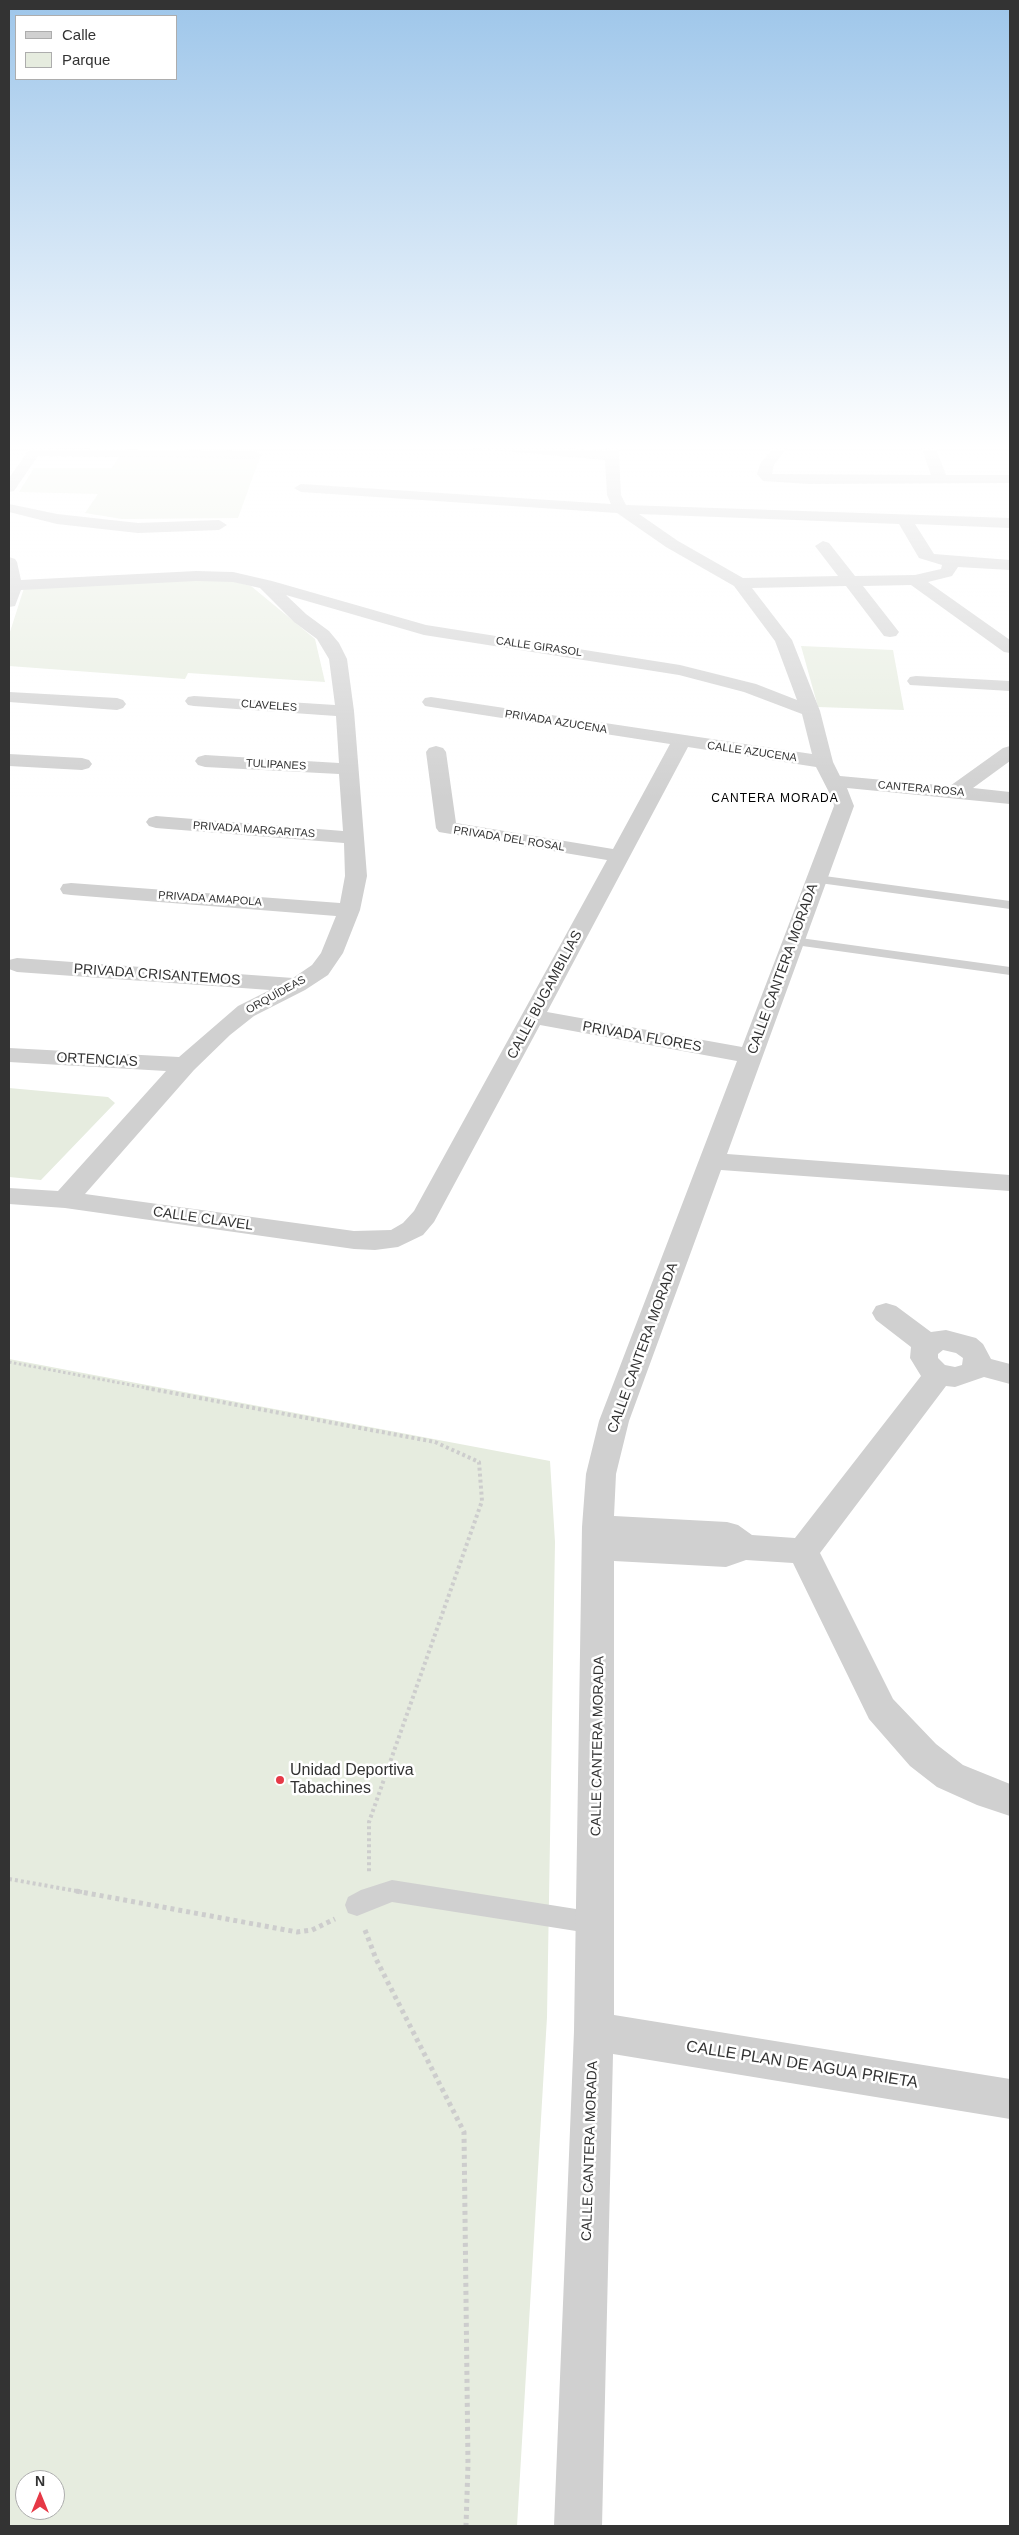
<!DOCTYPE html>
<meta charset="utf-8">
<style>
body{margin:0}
#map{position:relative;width:1019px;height:2535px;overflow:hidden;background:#fff;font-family:Helvetica,sans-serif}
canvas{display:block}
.frame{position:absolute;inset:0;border:10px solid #333;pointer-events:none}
.legend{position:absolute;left:15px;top:15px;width:162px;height:65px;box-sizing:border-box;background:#fff;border:1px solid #adadad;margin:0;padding:6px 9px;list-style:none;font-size:15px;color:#333}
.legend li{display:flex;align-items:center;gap:10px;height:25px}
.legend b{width:25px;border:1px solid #adadad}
.north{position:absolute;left:15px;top:2470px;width:50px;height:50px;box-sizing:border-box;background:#fff;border:1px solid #adadad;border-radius:50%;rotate:0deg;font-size:14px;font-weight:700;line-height:20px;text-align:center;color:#333}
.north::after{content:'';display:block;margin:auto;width:18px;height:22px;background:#e63946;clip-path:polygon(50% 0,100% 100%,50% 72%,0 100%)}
</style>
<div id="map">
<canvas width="1019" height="2535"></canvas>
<div class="frame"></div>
<ul class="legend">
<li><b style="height:6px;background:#d0d0d0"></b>Calle</li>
<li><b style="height:14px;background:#e6ecdf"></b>Parque</li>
</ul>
<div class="north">N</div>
</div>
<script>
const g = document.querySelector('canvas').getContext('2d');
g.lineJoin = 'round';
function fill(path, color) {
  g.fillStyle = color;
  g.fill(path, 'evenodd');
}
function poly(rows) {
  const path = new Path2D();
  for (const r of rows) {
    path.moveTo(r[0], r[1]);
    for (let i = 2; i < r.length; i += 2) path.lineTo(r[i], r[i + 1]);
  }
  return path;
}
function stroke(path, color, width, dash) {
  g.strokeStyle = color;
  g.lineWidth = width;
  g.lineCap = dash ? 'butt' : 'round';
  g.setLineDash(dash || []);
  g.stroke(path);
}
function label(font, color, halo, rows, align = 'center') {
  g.font = font + ' Helvetica,sans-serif';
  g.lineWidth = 5;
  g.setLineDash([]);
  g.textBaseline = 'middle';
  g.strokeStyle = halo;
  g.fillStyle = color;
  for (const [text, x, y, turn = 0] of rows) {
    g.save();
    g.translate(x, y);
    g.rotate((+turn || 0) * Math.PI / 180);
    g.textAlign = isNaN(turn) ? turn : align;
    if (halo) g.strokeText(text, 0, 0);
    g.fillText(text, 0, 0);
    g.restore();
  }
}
const green = poly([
 [120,455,260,457,238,518,122,519,85,513,98,494,19,492,34,468,112,468],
 [221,578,251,586,315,639,325,682,188,673,185,679,9,666,9,635,24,588],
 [801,646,893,650,904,710,818,707],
 [9,1088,108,1097,115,1103,41,1180,9,1177],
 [9,1359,550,1461,555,1542,547,2017,517,2526,9,2526],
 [25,2480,55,2480,55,2510,25,2510]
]);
const pathFar2 = poly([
 [9,1362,152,1389]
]);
const pathFar1 = poly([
 [146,1388,435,1442,479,1462,482,1501,369,1822,369,1873],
 [9,1879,82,1892]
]);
const path = poly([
 [76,1891,297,1932,312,1930,335,1919],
 [365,1930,376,1959,464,2132,468,2465,466,2526]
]);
const service = poly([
 [817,875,1010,901,1010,909,812,882,810,879,817,875],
 [793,937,1010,967,1010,975,788,944,786,941,788,938,793,937],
 [392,1880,595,1912,604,1915,607,1923,604,1931,595,1934,392,1902,357,1916,348,1913,345,1905,348,1897,361,1890,392,1880]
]);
const minor = poly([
 [33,444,47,444,44,448,255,451,262,455,255,459,38,456,14,491,9,492,9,478,33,444],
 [462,444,515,444,606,451,607,444,621,444,619,456,621,495,626,505,1010,518,1010,528,915,524,934,554,1010,560,1010,570,958,567,952,576,928,582,1010,640,1010,653,1004,652,911,585,863,586,899,632,896,636,890,637,884,636,846,586,752,588,792,640,820,711,833,762,840,776,950,786,1003,748,1010,746,1010,761,973,788,1010,792,1010,804,847,788,854,806,727,1154,1010,1175,1010,1191,721,1170,629,1421,616,1474,614,1516,727,1522,738,1525,752,1535,795,1538,921,1376,910,1358,911,1347,876,1320,872,1313,876,1306,886,1303,896,1306,931,1332,946,1330,976,1338,983,1344,991,1359,1010,1364,1010,1384,984,1377,955,1387,946,1386,820,1553,893,1699,936,1744,963,1765,1010,1784,1010,1816,977,1805,937,1787,910,1766,869,1719,793,1563,746,1560,726,1567,614,1561,614,2015,1010,2079,1010,2119,613,2054,602,2526,554,2526,574,2031,582,1527,586,1474,599,1421,737,1061,540,1025,434,1222,423,1235,398,1247,375,1250,354,1249,65,1208,9,1204,9,1188,58,1191,166,1071,9,1062,9,1048,179,1057,238,1006,270,990,17,972,9,969,9,960,17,958,293,978,312,965,321,953,336,916,71,895,63,894,60,889,63,884,71,883,340,903,345,876,344,843,156,828,149,826,146,822,149,818,156,816,343,831,339,774,205,767,198,765,195,761,198,757,205,755,339,763,336,716,194,706,188,705,185,701,188,697,194,696,335,705,329,659,317,639,294,622,260,588,233,582,196,581,21,590,15,606,9,607,9,557,15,559,17,562,21,580,196,571,233,572,272,581,426,625,680,665,756,684,797,700,775,641,734,586,666,547,617,513,301,492,294,488,301,484,611,504,607,495,605,460,469,448,462,444],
 [639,514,899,524,919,558,942,565,941,569,915,575,855,576,829,543,823,541,815,546,838,576,743,578,678,541,639,514],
 [286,595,424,635,679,675,744,692,802,714,812,754,431,697,425,698,422,702,425,706,431,707,670,744,613,849,456,823,446,752,443,748,436,746,429,748,426,752,436,828,439,832,607,860,414,1211,403,1223,391,1230,354,1231,85,1194,194,1070,230,1035,254,1016,305,990,328,975,343,953,360,910,367,876,354,711,347,659,339,643,329,631,306,614,286,595],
 [688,747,816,767,833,800,834,806,742,1047,547,1012,688,747],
 [943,1350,956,1353,963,1358,962,1365,955,1367,945,1365,938,1358,938,1354,943,1350],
 [776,444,790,444,774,465,772,474,931,475,920,444,934,444,946,475,1010,475,1010,483,809,484,763,481,757,474,760,464,776,444],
 [9,504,57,514,138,523,219,520,227,525,219,530,138,533,57,524,9,512,9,504],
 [916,676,1010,681,1010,691,910,685,907,681,910,677,916,676],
 [9,692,117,698,123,700,126,704,123,708,117,710,9,702,9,692],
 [9,754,82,758,89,760,92,764,89,768,82,770,9,766,9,754]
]);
const markers = [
 [280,1780,5,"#e63946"]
];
const farStreetnames = [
 ["CALLE GIRASOL",539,647,8],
 ["CLAVELES",269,706,4],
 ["PRIVADA AZUCENA",556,722,9],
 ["CALLE AZUCENA",752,752,8],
 ["TULIPANES",276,765,3],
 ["CANTERA ROSA",921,789,5],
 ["PRIVADA MARGARITAS",254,830,4],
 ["PRIVADA DEL ROSAL",509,839,9],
 ["PRIVADA AMAPOLA",210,899,4],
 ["ORQUÍDEAS",276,995,-29]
];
const farNeighbourhoodnames = [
 ["CANTERA MORADA",775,799]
];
const streetNames = [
 ["CALLE CANTERA MORADA",783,969,-70],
 ["PRIVADA CRISANTEMOS",157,975,4],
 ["CALLE BUGAMBILIAS",545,995,-62],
 ["PRIVADA FLORES",642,1037,10],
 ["ORTENCIAS",97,1060,3],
 ["CALLE CLAVEL",203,1219,8],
 ["CALLE CANTERA MORADA",643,1348,-70],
 ["CALLE CANTERA MORADA",598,1746,-89],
 ["CALLE CANTERA MORADA",590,2151,-88]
];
const nearPoinames = [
 ["Unidad Deportiva",290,1771],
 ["Tabachines",290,1789]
];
const nearStreetnames = [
 ["CALLE PLAN DE AGUA PRIETA",802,2065,9]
];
fill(green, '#e6ecdf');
stroke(pathFar2, '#cdcdcd', 3, [2.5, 2.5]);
stroke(pathFar1, '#cdcdcd', 4, [3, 3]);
stroke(path, '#cdcdcd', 5, [4, 4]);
fill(service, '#d0d0d0');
fill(minor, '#d0d0d0');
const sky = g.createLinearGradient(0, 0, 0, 799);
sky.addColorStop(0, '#9ec6ea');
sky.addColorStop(0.56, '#fff');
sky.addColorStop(1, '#ffffff00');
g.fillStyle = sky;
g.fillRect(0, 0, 1019, 799);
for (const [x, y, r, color] of markers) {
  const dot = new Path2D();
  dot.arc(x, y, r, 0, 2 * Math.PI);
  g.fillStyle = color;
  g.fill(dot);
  stroke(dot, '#fff', 2);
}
label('11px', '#333', '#fff', farStreetnames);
g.letterSpacing = '1px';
label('12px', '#000', '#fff', farNeighbourhoodnames);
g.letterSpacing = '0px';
label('14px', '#333', '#fff', streetNames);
label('16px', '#333', '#fff', nearPoinames, 'left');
label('16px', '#333', '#fff', nearStreetnames);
</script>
